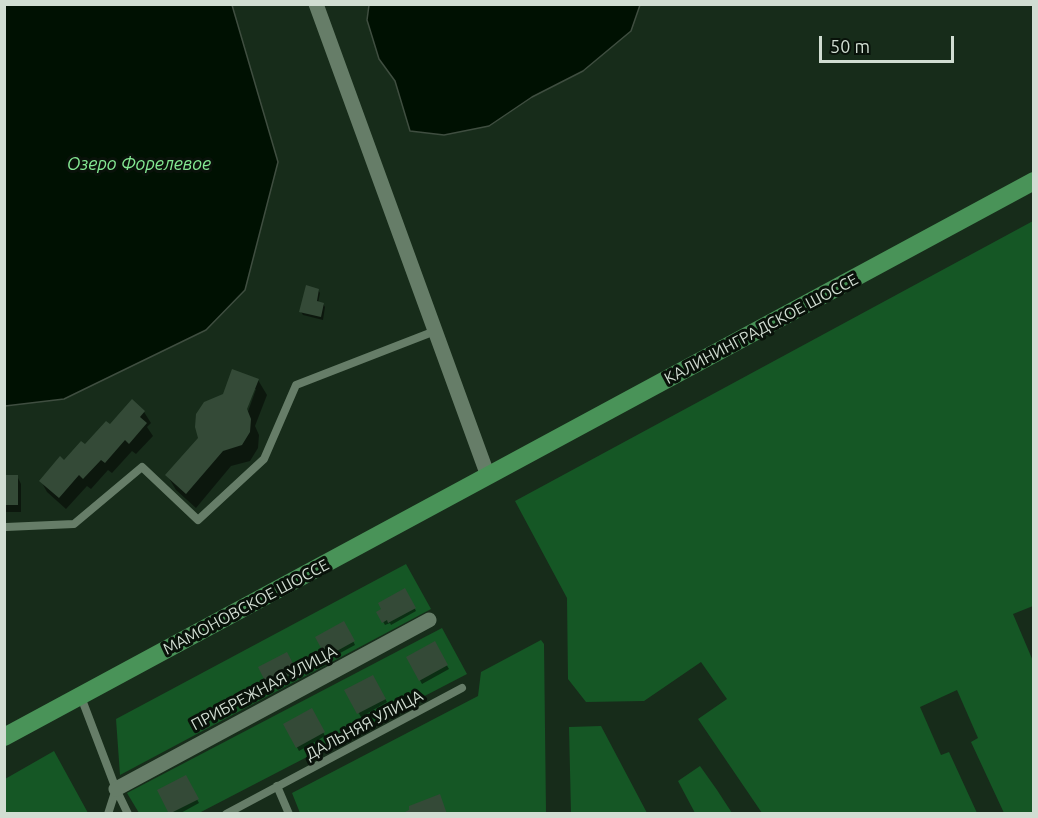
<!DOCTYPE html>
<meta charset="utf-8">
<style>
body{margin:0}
#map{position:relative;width:1038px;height:818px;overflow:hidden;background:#172c1a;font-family:Ubuntu,sans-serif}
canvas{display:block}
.frame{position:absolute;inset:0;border:6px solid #d1ddd2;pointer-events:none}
.scale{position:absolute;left:819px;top:36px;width:135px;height:27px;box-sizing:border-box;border:3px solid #d1ddd2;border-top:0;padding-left:8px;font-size:18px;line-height:21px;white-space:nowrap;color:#d1ddd2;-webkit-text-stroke:4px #09120a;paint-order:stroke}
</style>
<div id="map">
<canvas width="1038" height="818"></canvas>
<div class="frame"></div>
<div class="scale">50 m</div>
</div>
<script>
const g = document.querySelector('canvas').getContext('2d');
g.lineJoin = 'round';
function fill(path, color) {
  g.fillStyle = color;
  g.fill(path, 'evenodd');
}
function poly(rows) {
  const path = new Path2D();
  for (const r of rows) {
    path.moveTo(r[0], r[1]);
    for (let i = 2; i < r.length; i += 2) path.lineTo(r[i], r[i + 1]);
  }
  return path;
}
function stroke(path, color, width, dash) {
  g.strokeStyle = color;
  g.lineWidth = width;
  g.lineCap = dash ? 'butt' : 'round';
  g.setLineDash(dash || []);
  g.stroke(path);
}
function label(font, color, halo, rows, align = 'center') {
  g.font = font + ' Ubuntu,sans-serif';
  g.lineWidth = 6;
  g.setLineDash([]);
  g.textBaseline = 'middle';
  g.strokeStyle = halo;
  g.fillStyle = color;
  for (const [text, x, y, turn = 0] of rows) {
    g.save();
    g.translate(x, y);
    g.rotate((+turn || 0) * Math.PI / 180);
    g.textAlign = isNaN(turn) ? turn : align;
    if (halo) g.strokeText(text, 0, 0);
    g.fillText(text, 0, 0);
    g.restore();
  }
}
const green = poly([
 [1033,221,1033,606,1013,614,1033,661,1033,813,1004,813,971,742,978,738,957,690,920,707,941,755,949,752,977,813,762,813,698,719,727,699,701,662,644,701,586,702,568,679,567,598,515,501],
 [406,564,431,609,120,775,116,719],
 [442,628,467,674,199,813,139,813,127,793],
 [541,640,544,644,546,813,300,813,292,793,478,696,481,672],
 [601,726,647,813,571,813,569,727],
 [54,751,88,813,5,813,5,779],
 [700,766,717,790,732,813,695,813,678,781]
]);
const water = poly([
 [4,5,232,5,278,162,245,290,206,330,64,399,5,406,4,5],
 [369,5,369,4,640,5,631,31,583,71,532,97,489,126,444,135,410,131,395,81,379,59,367,20,369,5]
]);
const shadow = poly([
 [318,290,320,293,318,303,323,304,325,307,323,320,303,315,301,312],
 [258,380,267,395,255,426,259,435,258,448,250,461,231,466,196,508,176,490,167,475],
 [253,389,256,389,246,417,243,416],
 [144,412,151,423,147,427,153,436,136,454,132,451,112,473,108,470,91,489,87,486,66,509,47,492,41,481,110,426],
 [4,476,17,476,21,484,21,512,4,512],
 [405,590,416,611,391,625,390,623,385,625,378,612],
 [344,623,355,645,329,659,317,638],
 [434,643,449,669,422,684,408,658],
 [286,654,298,675,271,689,260,668],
 [373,677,387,702,361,717,346,691],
 [311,710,325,736,299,751,285,725],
 [185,777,199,803,179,814,171,814,159,791]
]);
const building = poly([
 [306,285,319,289,317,301,324,303,321,317,299,312],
 [232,369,259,379,247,409,251,419,250,432,242,445,223,451,186,494,165,475,198,438,195,427,196,414,204,402,223,394],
 [132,399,145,411,140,417,147,423,129,444,125,440,105,463,101,460,83,479,79,475,59,498,39,481,60,456,64,460,81,441,85,444,106,421,110,424],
 [4,475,18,475,18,505,4,505],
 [405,588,416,608,388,623,387,620,382,623,376,612,381,609,378,603],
 [344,621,355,641,326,657,315,637],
 [435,641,448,665,419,681,406,657],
 [287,652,297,671,268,687,258,667],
 [373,675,386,699,357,714,344,690],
 [312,708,325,732,296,748,283,724],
 [186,775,199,799,169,814,157,790],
 [440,794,447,814,406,814,405,812,409,810,409,806]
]);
const service = poly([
 [6,527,74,524,142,467,198,520,264,459,296,385,435,331],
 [81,697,116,789,128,814],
 [277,786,289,814],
 [108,814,116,789],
 [226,814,462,688]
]);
const minor = poly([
 [316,4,488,476],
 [116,789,429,620]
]);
const primary = poly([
 [4,737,1034,181]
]);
const streetNames = [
 ["КАЛИНИНГРАДСКОЕ ШОССЕ",761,329,-28],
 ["МАМОНОВСКОЕ ШОССЕ",246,607,-28],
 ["ПРИБРЕЖНАЯ УЛИЦА",264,688,-28],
 ["ДАЛЬНЯЯ УЛИЦА",364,725,-28]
];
const waterNames = [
 ["Озеро Форелевое",139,164]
];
fill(green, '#155725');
fill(water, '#001102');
stroke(water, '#3f4e40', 1.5);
fill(shadow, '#0007');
fill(building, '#344a37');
stroke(service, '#667d68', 8);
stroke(minor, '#667d68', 15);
stroke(primary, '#499358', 18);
label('16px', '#d1ddd2', '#09120a', streetNames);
label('italic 18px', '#84e893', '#09120a', waterNames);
</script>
